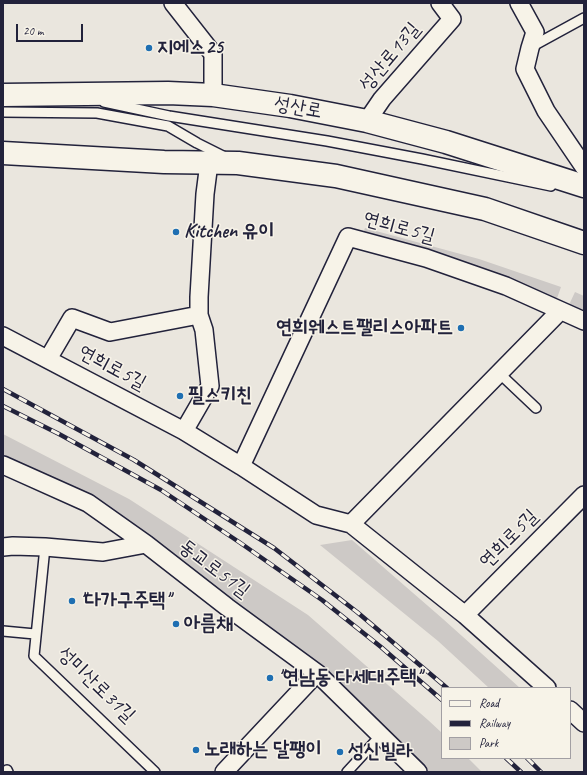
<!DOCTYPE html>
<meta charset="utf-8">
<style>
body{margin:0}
#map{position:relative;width:587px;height:775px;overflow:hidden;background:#eae6de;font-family:Caveat,sans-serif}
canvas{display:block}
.frame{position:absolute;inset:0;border:4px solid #22223b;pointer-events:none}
.legend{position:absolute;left:441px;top:687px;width:130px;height:72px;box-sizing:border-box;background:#f7f3e8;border:1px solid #a29fa3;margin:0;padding:5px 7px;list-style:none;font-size:12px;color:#22223b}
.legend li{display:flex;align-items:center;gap:8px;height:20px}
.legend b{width:20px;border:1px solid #a29fa3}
.scale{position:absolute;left:16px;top:24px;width:67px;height:18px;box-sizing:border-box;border:2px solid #22223b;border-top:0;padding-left:5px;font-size:12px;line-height:14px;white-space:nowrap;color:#22223b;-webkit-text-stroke:3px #f7f3e8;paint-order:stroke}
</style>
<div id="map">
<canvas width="587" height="775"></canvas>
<div class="frame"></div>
<ul class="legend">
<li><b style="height:5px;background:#f7f3e8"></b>Road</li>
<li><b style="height:5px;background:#22223b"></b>Railway</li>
<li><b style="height:11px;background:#cdc9c6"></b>Park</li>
</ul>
<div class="scale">20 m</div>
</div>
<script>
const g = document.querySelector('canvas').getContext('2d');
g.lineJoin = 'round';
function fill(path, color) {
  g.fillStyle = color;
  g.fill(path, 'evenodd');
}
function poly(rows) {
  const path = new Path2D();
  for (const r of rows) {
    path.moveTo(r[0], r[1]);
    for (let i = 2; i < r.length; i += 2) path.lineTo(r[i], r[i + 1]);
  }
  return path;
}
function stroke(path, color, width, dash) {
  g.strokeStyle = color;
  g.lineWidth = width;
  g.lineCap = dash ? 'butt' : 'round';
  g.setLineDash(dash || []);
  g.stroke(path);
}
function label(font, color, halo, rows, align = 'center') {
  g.font = font + ' Caveat,"Poor Story",sans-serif';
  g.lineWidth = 3;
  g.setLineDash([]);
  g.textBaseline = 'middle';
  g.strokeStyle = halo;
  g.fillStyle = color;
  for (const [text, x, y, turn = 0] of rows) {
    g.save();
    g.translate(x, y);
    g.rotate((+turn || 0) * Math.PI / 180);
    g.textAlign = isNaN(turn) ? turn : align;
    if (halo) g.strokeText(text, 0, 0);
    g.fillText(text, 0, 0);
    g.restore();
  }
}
const green = poly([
 [365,228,479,259,561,287,556,301,362,236],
 [575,292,584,296,584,314,568,307],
 [3,434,129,499,308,615,428,720,442,733,442,758,468,758,482,772,418,772,220,597,3,457],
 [352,540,443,619,520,688,489,688,438,641,320,545]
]);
const lane = poly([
 [531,47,584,18],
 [104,102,169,116,327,141,422,159,551,186],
 [3,112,97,113,168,126,197,143,225,157],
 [499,373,536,408],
 [45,547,34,656,155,772],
 [3,631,35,634],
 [5,772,7,770,8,772],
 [347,772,381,735]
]);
const street = poly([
 [173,3,213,54,213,95],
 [519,3,535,32,530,48,525,69,546,111,584,167],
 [367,121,382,99,452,19,440,3],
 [3,336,184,431,241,466,316,515,351,524,465,615,547,688],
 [48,359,72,318,110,332,199,315],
 [184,431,210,386,204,330,199,315,199,297,205,194,209,163],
 [3,465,88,503,146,544,227,607,317,673,418,772],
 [241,466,348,237,426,258,506,286,584,321],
 [351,524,560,311],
 [3,547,13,546,45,547,103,552,146,544],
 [465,615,584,495],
 [570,710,584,723],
 [224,772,317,673]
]);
const primary = poly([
 [3,95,168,93,213,95,290,106,367,121,446,142,584,186],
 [3,153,164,162,238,163,336,176,485,209,584,243]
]);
const rail = poly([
 [3,389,134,460,274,548,357,612,447,688],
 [3,406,59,434,161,490,239,542,322,600,381,647,442,700],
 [506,758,521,772],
 [527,758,541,772]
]);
const markers = [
 [149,48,4,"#1f6fb2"],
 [176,232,4,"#1f6fb2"],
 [461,328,4,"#1f6fb2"],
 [180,396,4,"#1f6fb2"],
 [72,601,4,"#1f6fb2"],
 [176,624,4,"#1f6fb2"],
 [270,678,4,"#1f6fb2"],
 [196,750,4,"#1f6fb2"],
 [340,752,4,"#1f6fb2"]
];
const poiNames = [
 ["지에스25",157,48],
 ["Kitchen 유이",184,232],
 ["연희웨스트팰리스아파트",453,328,"right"],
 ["필스키친",188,396],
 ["\"다가구주택\"",80,601],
 ["아름채",184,624],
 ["\"연남동 다세대주택\"",278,678],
 ["노래하는 달팽이",204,750],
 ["성신빌라",348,752]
];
const streetNames = [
 ["성산로13길",390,57,-50],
 ["성산로",298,108,10],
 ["연희로5길",399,228,15],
 ["연희로5길",112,368,28],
 ["연희로5길",509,539,-45],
 ["동교로51길",214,569,37],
 ["성미산로31길",96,685,44]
];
fill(green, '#cdc9c6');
stroke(lane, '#22223b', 12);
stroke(street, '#22223b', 20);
stroke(primary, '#22223b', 25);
stroke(lane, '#f7f3e8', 9);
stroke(street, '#f7f3e8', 17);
stroke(primary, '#f7f3e8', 22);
stroke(rail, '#22223b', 4.5);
stroke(rail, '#f7f3e8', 3, [9]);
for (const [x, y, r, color] of markers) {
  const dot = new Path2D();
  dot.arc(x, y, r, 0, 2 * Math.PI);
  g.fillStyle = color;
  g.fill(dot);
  stroke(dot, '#f7f3e8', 1.5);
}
label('bold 20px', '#22223b', '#f7f3e8', poiNames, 'left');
label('20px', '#22223b', '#f7f3e8', streetNames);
</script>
